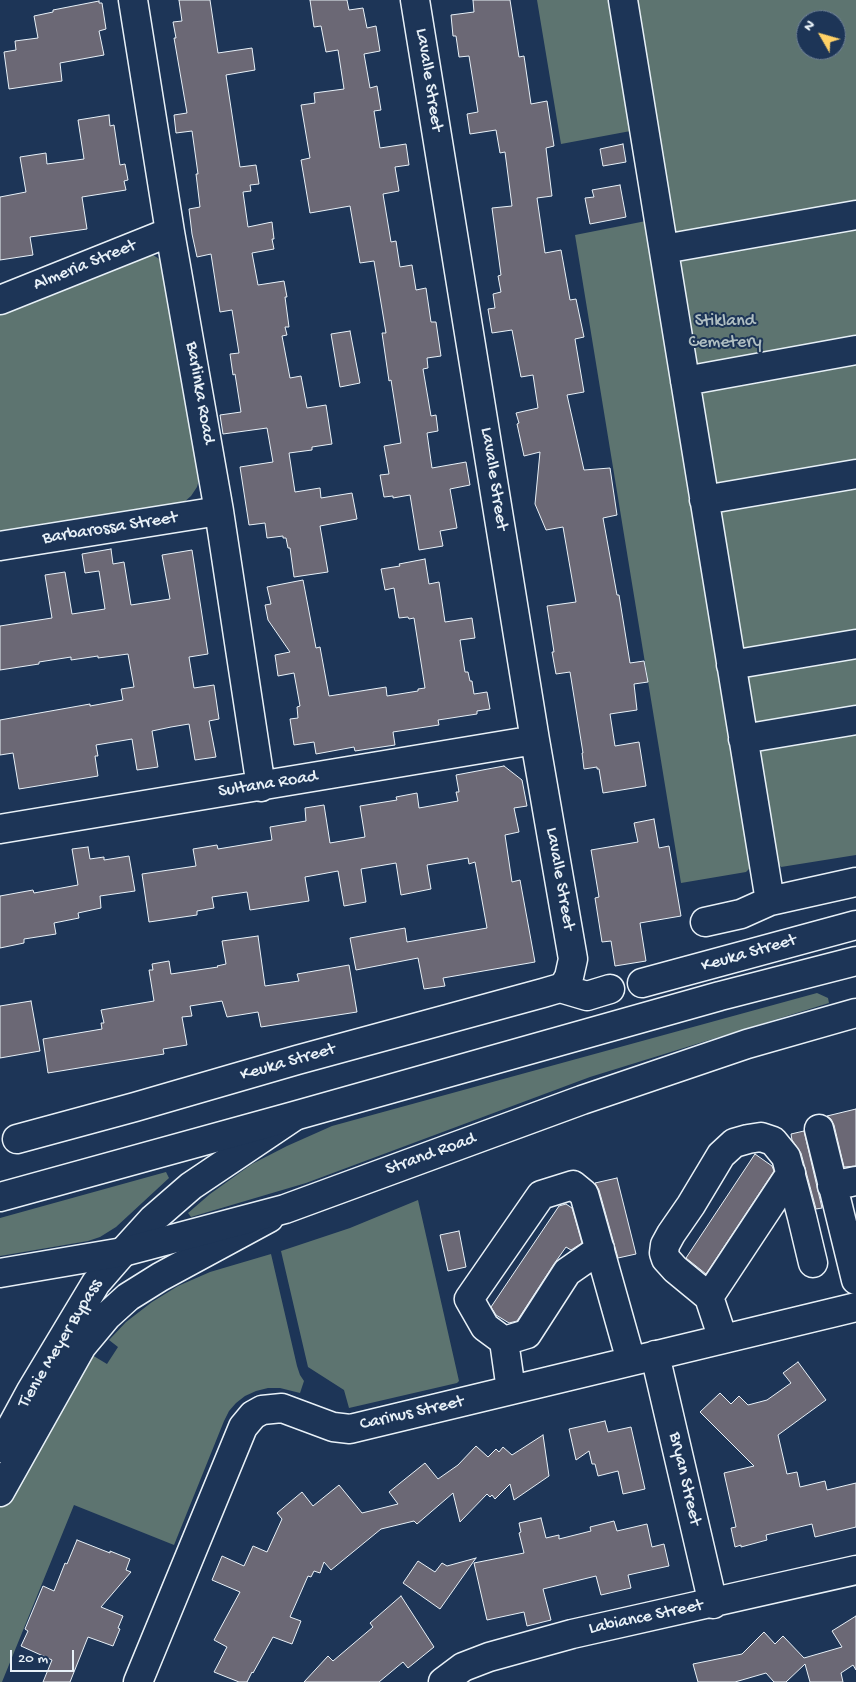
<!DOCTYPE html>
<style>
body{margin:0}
#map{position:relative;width:856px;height:1682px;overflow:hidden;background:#1d3557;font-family:"Gochi Hand",sans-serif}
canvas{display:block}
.north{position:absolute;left:796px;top:10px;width:50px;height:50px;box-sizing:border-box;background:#1d3557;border:1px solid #6e8097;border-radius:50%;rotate:308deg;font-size:14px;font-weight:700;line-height:20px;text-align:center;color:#e8f1f8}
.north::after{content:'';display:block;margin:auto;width:18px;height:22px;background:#ffd166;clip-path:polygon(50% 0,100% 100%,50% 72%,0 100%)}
.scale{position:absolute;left:10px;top:1650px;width:64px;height:22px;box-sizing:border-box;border:2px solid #e8f1f8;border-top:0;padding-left:6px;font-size:15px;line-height:18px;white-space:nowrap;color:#e8f1f8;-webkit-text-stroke:4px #1d3557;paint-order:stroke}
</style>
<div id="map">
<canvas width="856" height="1682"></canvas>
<div class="north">N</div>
<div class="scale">20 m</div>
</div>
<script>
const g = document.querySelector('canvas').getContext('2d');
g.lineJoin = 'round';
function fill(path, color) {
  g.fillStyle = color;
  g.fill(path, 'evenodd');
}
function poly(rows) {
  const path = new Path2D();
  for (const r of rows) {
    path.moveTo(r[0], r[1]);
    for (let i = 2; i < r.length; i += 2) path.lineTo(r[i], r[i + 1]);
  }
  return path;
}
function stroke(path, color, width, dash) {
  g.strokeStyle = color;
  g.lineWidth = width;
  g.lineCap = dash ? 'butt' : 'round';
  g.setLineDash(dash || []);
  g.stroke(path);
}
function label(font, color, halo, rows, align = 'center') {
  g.font = font + ' "Gochi Hand",sans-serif';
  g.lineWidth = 4;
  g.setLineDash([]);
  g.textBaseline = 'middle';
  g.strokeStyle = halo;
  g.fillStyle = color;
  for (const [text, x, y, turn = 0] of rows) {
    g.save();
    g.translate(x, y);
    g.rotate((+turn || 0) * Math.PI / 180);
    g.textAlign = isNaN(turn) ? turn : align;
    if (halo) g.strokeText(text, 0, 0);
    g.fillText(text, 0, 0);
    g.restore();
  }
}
const green = poly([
 [537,0,856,0,856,855,781,867,774,859,750,863,750,868,746,872,681,883,575,235,651,220,636,130,561,144],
 [806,20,836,20,836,50,806,50],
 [144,254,153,255,161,260,200,476,197,487,191,496,183,503,5,532,0,531,0,313],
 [817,993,828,998,829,1003,590,1077,306,1183,191,1217,188,1213,210,1194,252,1164,287,1146,332,1126],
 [166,1172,169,1178,116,1227,100,1237,88,1241,0,1256,0,1218],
 [418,1200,459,1381,457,1383,349,1408,344,1390,308,1367,281,1251,350,1228],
 [271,1254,297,1366,300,1375,304,1381,300,1393,280,1388,268,1388,256,1391,245,1396,236,1403,229,1411,224,1421,174,1545,74,1505,2,1682,0,1682,0,1507,87,1352,107,1364,118,1347,109,1340,126,1322,152,1302,178,1286,210,1272]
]);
const building = poly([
 [179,0,210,0,218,53,252,48,255,70,226,75,240,167,256,165,259,184,250,185,251,191,243,192,248,227,272,222,274,239,272,239,274,249,252,253,258,285,284,281,287,297,285,297,289,327,285,327,287,335,282,336,290,378,301,376,307,408,326,405,332,444,312,447,312,450,289,453,295,492,320,488,321,498,352,493,357,519,320,526,328,572,294,577,290,548,288,548,286,538,283,538,283,536,267,538,265,523,249,525,240,467,273,462,267,428,223,434,220,415,241,412,235,374,233,375,230,354,239,353,232,310,220,312,211,254,197,257,192,234,189,209,200,207,196,174,198,174,192,131,176,133,174,115,187,113,174,38,176,38,173,22,182,21,179,0],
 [310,0,347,0,349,10,363,8,367,28,376,26,380,51,364,54,370,88,377,86,381,110,374,111,380,148,406,144,409,165,395,167,399,191,383,194,391,242,396,241,400,267,412,265,416,290,426,288,431,322,436,322,441,356,427,358,428,368,423,369,431,416,436,415,438,431,427,433,432,468,466,462,470,485,450,489,457,528,440,531,443,546,419,550,410,495,393,498,393,496,384,497,380,475,389,474,384,446,401,443,391,380,389,381,382,333,386,333,374,261,360,263,350,206,310,213,301,160,310,158,301,105,315,103,314,93,344,89,338,50,326,52,321,26,314,27,310,0],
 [473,0,510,0,519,57,524,56,531,104,547,101,554,146,546,148,552,196,537,198,545,253,561,250,570,300,576,299,584,337,575,339,584,392,567,395,584,470,610,468,617,515,603,518,617,595,619,595,630,663,644,661,648,682,634,684,637,710,610,714,615,746,639,742,646,786,603,793,599,769,597,769,597,767,584,769,582,753,583,753,570,672,556,674,552,652,554,652,547,606,576,602,563,527,546,530,535,504,540,452,524,456,517,424,519,423,516,413,538,408,533,375,521,377,512,330,492,333,488,309,495,308,493,294,501,292,498,276,501,275,492,208,512,206,505,152,500,153,496,130,470,134,467,114,478,112,469,56,459,57,456,36,453,36,451,15,474,12,473,0],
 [99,1,99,3,102,3,106,29,99,31,104,55,60,63,62,81,9,89,4,52,16,50,15,41,38,38,34,16,53,12,53,10,99,1],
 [109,115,110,126,114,125,120,165,125,164,128,180,124,181,126,190,82,197,87,229,30,237,33,255,0,260,0,197,26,192,20,157,46,153,47,164,84,159,78,120,109,115],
 [623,144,626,162,603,166,600,149,623,144],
 [620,185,626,217,590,224,585,198,594,197,592,190,620,185],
 [350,331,360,383,340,387,331,334,350,331],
 [111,549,113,564,124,562,131,605,170,599,162,555,192,550,208,654,189,657,194,688,214,685,219,719,209,721,216,757,195,760,189,724,171,727,152,731,158,767,137,770,132,739,96,745,98,756,95,756,98,776,19,789,13,753,0,755,0,720,90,704,90,706,123,700,121,689,134,687,128,654,98,658,98,656,71,660,71,657,39,662,39,664,0,670,0,626,52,618,45,575,65,572,72,614,105,609,99,571,85,573,82,554,111,549],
 [425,559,429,584,439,582,445,622,472,618,475,638,460,640,465,672,468,672,470,681,472,681,474,694,487,692,490,709,477,711,477,714,438,720,439,725,393,732,395,745,355,751,354,747,316,754,314,742,294,745,290,719,298,718,297,707,300,706,294,673,278,676,275,655,290,652,268,620,265,605,271,604,267,587,303,580,316,648,320,647,329,696,386,687,387,696,418,691,418,689,425,688,414,618,409,619,408,617,399,618,394,588,385,590,381,569,400,566,399,564,425,559],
 [504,766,522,780,527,806,514,808,519,832,505,835,512,882,520,880,535,962,443,978,445,986,424,989,418,958,356,970,350,938,405,928,407,942,487,928,475,862,469,864,468,858,427,865,431,889,401,895,396,863,361,869,366,902,344,906,338,871,305,877,309,901,250,910,247,892,212,897,214,908,197,911,197,915,149,922,142,874,196,866,193,849,217,845,218,849,272,840,270,827,306,821,305,808,324,805,330,843,365,837,360,806,397,800,396,797,417,793,419,808,458,801,456,792,459,792,456,775,504,766],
 [654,819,659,848,669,846,681,916,640,923,646,961,615,966,611,941,602,942,595,898,599,897,591,850,638,842,634,823,654,819],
 [88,847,90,859,104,857,104,860,129,856,135,891,100,896,101,908,78,913,79,918,54,923,56,934,24,939,24,943,0,948,0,896,33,890,34,893,78,885,72,849,88,847],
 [258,936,265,986,299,981,297,974,349,965,357,1012,261,1027,258,1012,227,1017,222,1001,190,1006,192,1016,182,1017,187,1045,163,1049,164,1054,48,1073,43,1039,102,1029,101,1023,104,1023,101,1010,154,1001,149,970,153,970,152,964,169,961,171,974,218,967,217,966,226,964,222,941,258,936],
 [31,1001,40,1051,0,1058,0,1006,31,1001],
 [856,1109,856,1166,844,1167,834,1125,831,1119,827,1116,856,1109],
 [804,1131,822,1208,816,1209,801,1153,792,1140,791,1134,804,1131],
 [755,1154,772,1166,774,1171,706,1274,686,1258,755,1154],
 [617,1178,636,1254,618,1258,599,1190,595,1183,617,1178],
 [566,1204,572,1208,582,1243,571,1250,566,1247,554,1264,517,1321,509,1323,496,1315,491,1307,559,1206,566,1204],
 [459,1231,466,1267,448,1271,440,1235,459,1231],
 [798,1362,826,1400,778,1435,787,1474,797,1472,800,1487,825,1481,827,1490,856,1483,856,1527,815,1537,812,1524,766,1535,767,1540,741,1547,741,1545,735,1547,731,1528,736,1527,724,1473,754,1466,700,1412,720,1393,731,1404,739,1396,748,1405,767,1400,791,1383,783,1373,798,1362],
 [605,1421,608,1432,631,1427,645,1489,623,1494,618,1471,598,1476,595,1464,592,1464,589,1451,576,1460,569,1429,605,1421],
 [543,1435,549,1476,514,1500,510,1484,495,1499,492,1495,490,1497,487,1494,460,1522,453,1493,417,1524,414,1521,381,1529,331,1570,324,1562,320,1573,314,1571,311,1577,308,1576,290,1617,301,1621,292,1644,273,1637,253,1673,252,1672,247,1682,239,1682,214,1672,227,1647,214,1640,240,1592,212,1580,222,1556,244,1566,253,1546,267,1552,282,1519,277,1513,302,1492,313,1506,339,1485,362,1513,398,1504,389,1492,425,1463,438,1479,458,1465,476,1446,488,1457,496,1449,499,1452,503,1447,512,1455,543,1435],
 [541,1518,546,1538,559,1535,559,1539,591,1531,590,1527,614,1521,617,1531,647,1524,652,1547,664,1544,669,1566,628,1575,631,1588,601,1595,596,1576,543,1589,551,1620,527,1626,524,1612,487,1620,474,1563,524,1553,519,1533,521,1532,519,1523,541,1518],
 [77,1540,110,1553,110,1551,130,1559,126,1570,131,1572,101,1607,123,1616,118,1628,120,1629,113,1646,88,1637,70,1682,43,1682,52,1660,21,1646,28,1631,25,1629,43,1586,54,1591,65,1563,67,1564,77,1540],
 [476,1558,440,1609,403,1583,418,1561,435,1572,442,1563,447,1566,476,1558],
 [401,1596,434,1647,408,1668,403,1662,379,1682,304,1682,328,1656,333,1661,373,1627,370,1623,401,1596],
 [856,1616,856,1670,853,1665,841,1673,843,1682,810,1682,805,1664,786,1682,774,1682,766,1673,735,1682,698,1682,693,1664,742,1654,764,1632,775,1644,783,1636,804,1658,842,1647,832,1631,856,1616]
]);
const minor = poly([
 [133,0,170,232,219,511,261,787],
 [623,0,770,901],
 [664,249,856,215],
 [0,300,170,232],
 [685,381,856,350],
 [704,500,856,474],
 [0,546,219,511],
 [731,665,856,644],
 [743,739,856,720],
 [0,829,535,740],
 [705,922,741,914,770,901,856,882],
 [642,983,856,925],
 [560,988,587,996,610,989],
 [819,1129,856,1280],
 [17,1139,135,1107,297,1060,543,993,560,988,565,984,569,977,573,959,535,740,415,0],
 [832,1186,856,1181],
 [709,1297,791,1173],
 [723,1339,709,1297,675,1269,666,1259,664,1253,665,1245,671,1234,691,1205,721,1155,734,1143,748,1139,761,1137,773,1141,786,1157,802,1217,813,1263],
 [504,1341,527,1334,567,1272,600,1249],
 [655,1355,713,1604],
 [511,1390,504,1341,485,1327,469,1299,541,1195,573,1185,584,1194,631,1361],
 [0,1448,31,1391,96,1283,123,1252,153,1219,191,1186,292,1118],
 [0,1492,82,1346,107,1316,128,1297,160,1277,269,1218],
 [138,1682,243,1427,253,1415,262,1410,282,1408,333,1427,350,1429,856,1307],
 [443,1682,463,1667,489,1657,572,1634,856,1570]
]);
const major = poly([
 [0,1197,294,1116,720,996,856,961],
 [0,1273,123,1252,285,1209,582,1100,747,1044,856,1013]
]);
const streetNames = [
 ["Lavalle Street",428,80,81],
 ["Almeria Street",85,266,-22],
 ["Barlinka Road",199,393,80],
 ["Lavalle Street",493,479,81],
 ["Barbarossa Street",110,529,-9],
 ["Sultana Road",268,785,-9],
 ["Lavalle Street",559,879,80],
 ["Keuka Street",749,954,-16],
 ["Keuka Street",288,1063,-16],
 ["Strand Road",431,1155,-20],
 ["Tienie Meyer Bypass",61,1344,-59],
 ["Carinus Street",412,1414,-13],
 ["Bryan Street",684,1479,77],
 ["Labiance Street",646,1618,-12]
];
const parkNames = [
 ["Stikland",725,322],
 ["Cemetery",725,343]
];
fill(green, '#5d7470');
fill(building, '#6b6875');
stroke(building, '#e8f1f8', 1);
stroke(minor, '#e8f1f8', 31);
stroke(major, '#e8f1f8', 31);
stroke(minor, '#1d3557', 28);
stroke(major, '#1d3557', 28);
label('18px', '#e8f1f8', '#1d3557', streetNames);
label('18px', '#b0bfc2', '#1d3557', parkNames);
</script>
